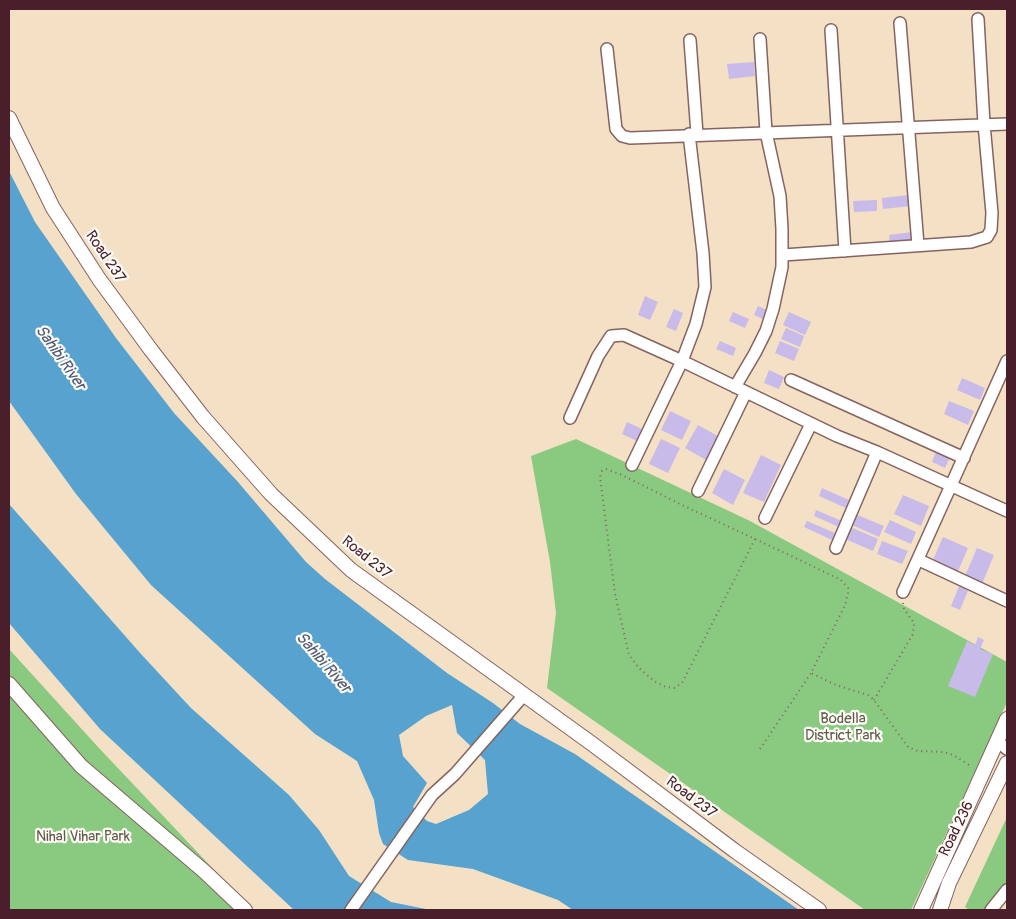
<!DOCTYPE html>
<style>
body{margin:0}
#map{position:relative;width:1016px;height:919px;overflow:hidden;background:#f3e0c5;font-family:Pangolin,sans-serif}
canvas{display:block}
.frame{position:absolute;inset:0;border:10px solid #4a1f2b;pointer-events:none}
</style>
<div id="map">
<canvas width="1016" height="919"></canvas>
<div class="frame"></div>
</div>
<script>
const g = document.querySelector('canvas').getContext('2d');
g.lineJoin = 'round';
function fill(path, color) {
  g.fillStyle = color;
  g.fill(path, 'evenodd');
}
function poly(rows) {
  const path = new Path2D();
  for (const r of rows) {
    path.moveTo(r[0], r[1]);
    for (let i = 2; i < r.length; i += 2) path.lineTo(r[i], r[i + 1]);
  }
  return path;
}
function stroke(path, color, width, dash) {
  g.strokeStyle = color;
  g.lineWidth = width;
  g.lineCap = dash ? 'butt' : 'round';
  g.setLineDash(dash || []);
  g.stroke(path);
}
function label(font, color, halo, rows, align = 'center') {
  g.font = font + ' Pangolin,sans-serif';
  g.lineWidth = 4.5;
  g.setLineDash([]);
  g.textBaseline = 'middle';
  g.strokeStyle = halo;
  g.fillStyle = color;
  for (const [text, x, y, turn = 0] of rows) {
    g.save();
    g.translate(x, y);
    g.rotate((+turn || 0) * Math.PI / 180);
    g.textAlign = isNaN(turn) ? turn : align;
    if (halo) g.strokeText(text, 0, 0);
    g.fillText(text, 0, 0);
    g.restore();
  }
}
const green = poly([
 [576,439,750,521,1007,662,1007,702,911,910,865,910,547,688,556,613,550,562,531,456],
 [9,649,98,747,252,910,9,910],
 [1007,817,1007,884,988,910,969,910,965,907]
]);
const water = poly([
 [9,171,35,222,116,338,174,413,238,482,306,562,325,579,447,673,493,703,520,724,575,754,799,910,573,910,558,900,473,869,408,860,383,844,379,833,374,800,357,761,315,734,151,585,76,494,9,401],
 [452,705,457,733,485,760,488,794,469,810,436,824,427,821,413,807,427,783,403,756,399,735,426,716],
 [9,504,141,654,191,708,289,795,319,830,349,876,391,902,431,910,294,910,100,729,9,623]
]);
const building = poly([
 [754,62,755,76,729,79,727,64],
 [910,195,911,206,883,209,882,198],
 [877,200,877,211,854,212,853,201],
 [912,232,914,244,890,247,889,235],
 [645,296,658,302,650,320,638,315],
 [758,306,767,310,763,319,754,315],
 [674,309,683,313,676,331,666,327],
 [733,312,749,319,745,328,729,321],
 [789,312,811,322,805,335,783,325],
 [786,328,804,336,800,347,781,339],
 [720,341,736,348,733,356,716,349],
 [780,341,799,349,794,361,775,353],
 [769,370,784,377,779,389,764,383],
 [962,378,985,388,980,400,957,390],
 [949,401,974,411,968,425,944,414],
 [670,411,691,421,682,440,661,430],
 [627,422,642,429,637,441,622,434],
 [698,425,718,436,706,460,685,448],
 [661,439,680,448,668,473,649,464],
 [937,449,951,455,945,468,932,462],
 [761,455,781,465,764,502,743,493],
 [724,469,745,480,733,505,712,493],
 [822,488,849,500,846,508,819,496],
 [903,495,929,506,921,526,894,514],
 [816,510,842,521,839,527,814,516],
 [855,514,884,526,879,537,850,524],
 [890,520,916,532,911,544,884,532],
 [807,521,835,533,832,540,804,527],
 [850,527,878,539,873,551,845,539],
 [943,537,968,548,958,571,933,560],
 [882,541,908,551,902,564,877,554],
 [977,548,994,555,982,584,965,576],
 [960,584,969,588,960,610,951,606],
 [978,637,984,640,980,649,993,654,975,697,948,686,967,641,975,645]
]);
const path = poly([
 [755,539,682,683,674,688,666,687,654,681,639,668,629,655,615,594,600,477,602,471,606,469,622,475,680,504,755,539,787,554,841,580,848,588,848,593,845,605,811,673,836,685,868,695,874,700,908,747,918,751,944,752,955,756,972,767],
 [874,700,913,634,914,623,904,609,903,603],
 [760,749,811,673]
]);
const minor = poly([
 [900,23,918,245],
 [831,30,845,251],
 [690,40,697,134],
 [607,49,616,129,622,136,630,138,1007,124],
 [783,255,971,242,987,237,991,230,992,213,984,124,978,19],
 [791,380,964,458],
 [735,387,755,353,766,331,773,309,782,267,782,229,780,196,766,132,760,39],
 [570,418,598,356,611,336,624,335,682,361,837,436,877,452,1007,511],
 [632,465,682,361,696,324,705,287,703,253,689,134],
 [698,491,746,392],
 [765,518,811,424],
 [836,548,877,452],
 [919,560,1007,601],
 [903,592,1007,361],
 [997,741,1007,749],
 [351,910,432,795,455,774,524,695],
 [991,910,1007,890]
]);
const tertiary = poly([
 [9,118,53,208,99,279,151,350,203,417,271,494,351,570,591,743,735,851,819,910],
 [9,684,81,766,205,872,245,910],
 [921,910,1007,719],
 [940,910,949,883,1007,763]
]);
const streetNames = [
 ["Road 237",105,257,56],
 ["Road 237",366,558,39],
 ["Road 237",691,798,37],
 ["Road 236",957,829,-64]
];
const parkNames = [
 ["Bodella",843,719],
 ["District Park",843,736],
 ["Nihal Vihar Park",83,837]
];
const waterNames = [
 ["Sahibi River",60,358,55],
 ["Sahibi River",323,663,49]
];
fill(green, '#89c980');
fill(water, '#58a2d0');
fill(building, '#c9bbe9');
stroke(minor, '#856361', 14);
stroke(tertiary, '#856361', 16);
stroke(path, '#856361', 2, [1, 4]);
stroke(minor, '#fff', 11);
stroke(tertiary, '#fff', 14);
label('15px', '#4a1f2b', '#fdfcf7', streetNames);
label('15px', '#605a49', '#fdfcf7', parkNames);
label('italic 16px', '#505a75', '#fdfcf7', waterNames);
</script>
